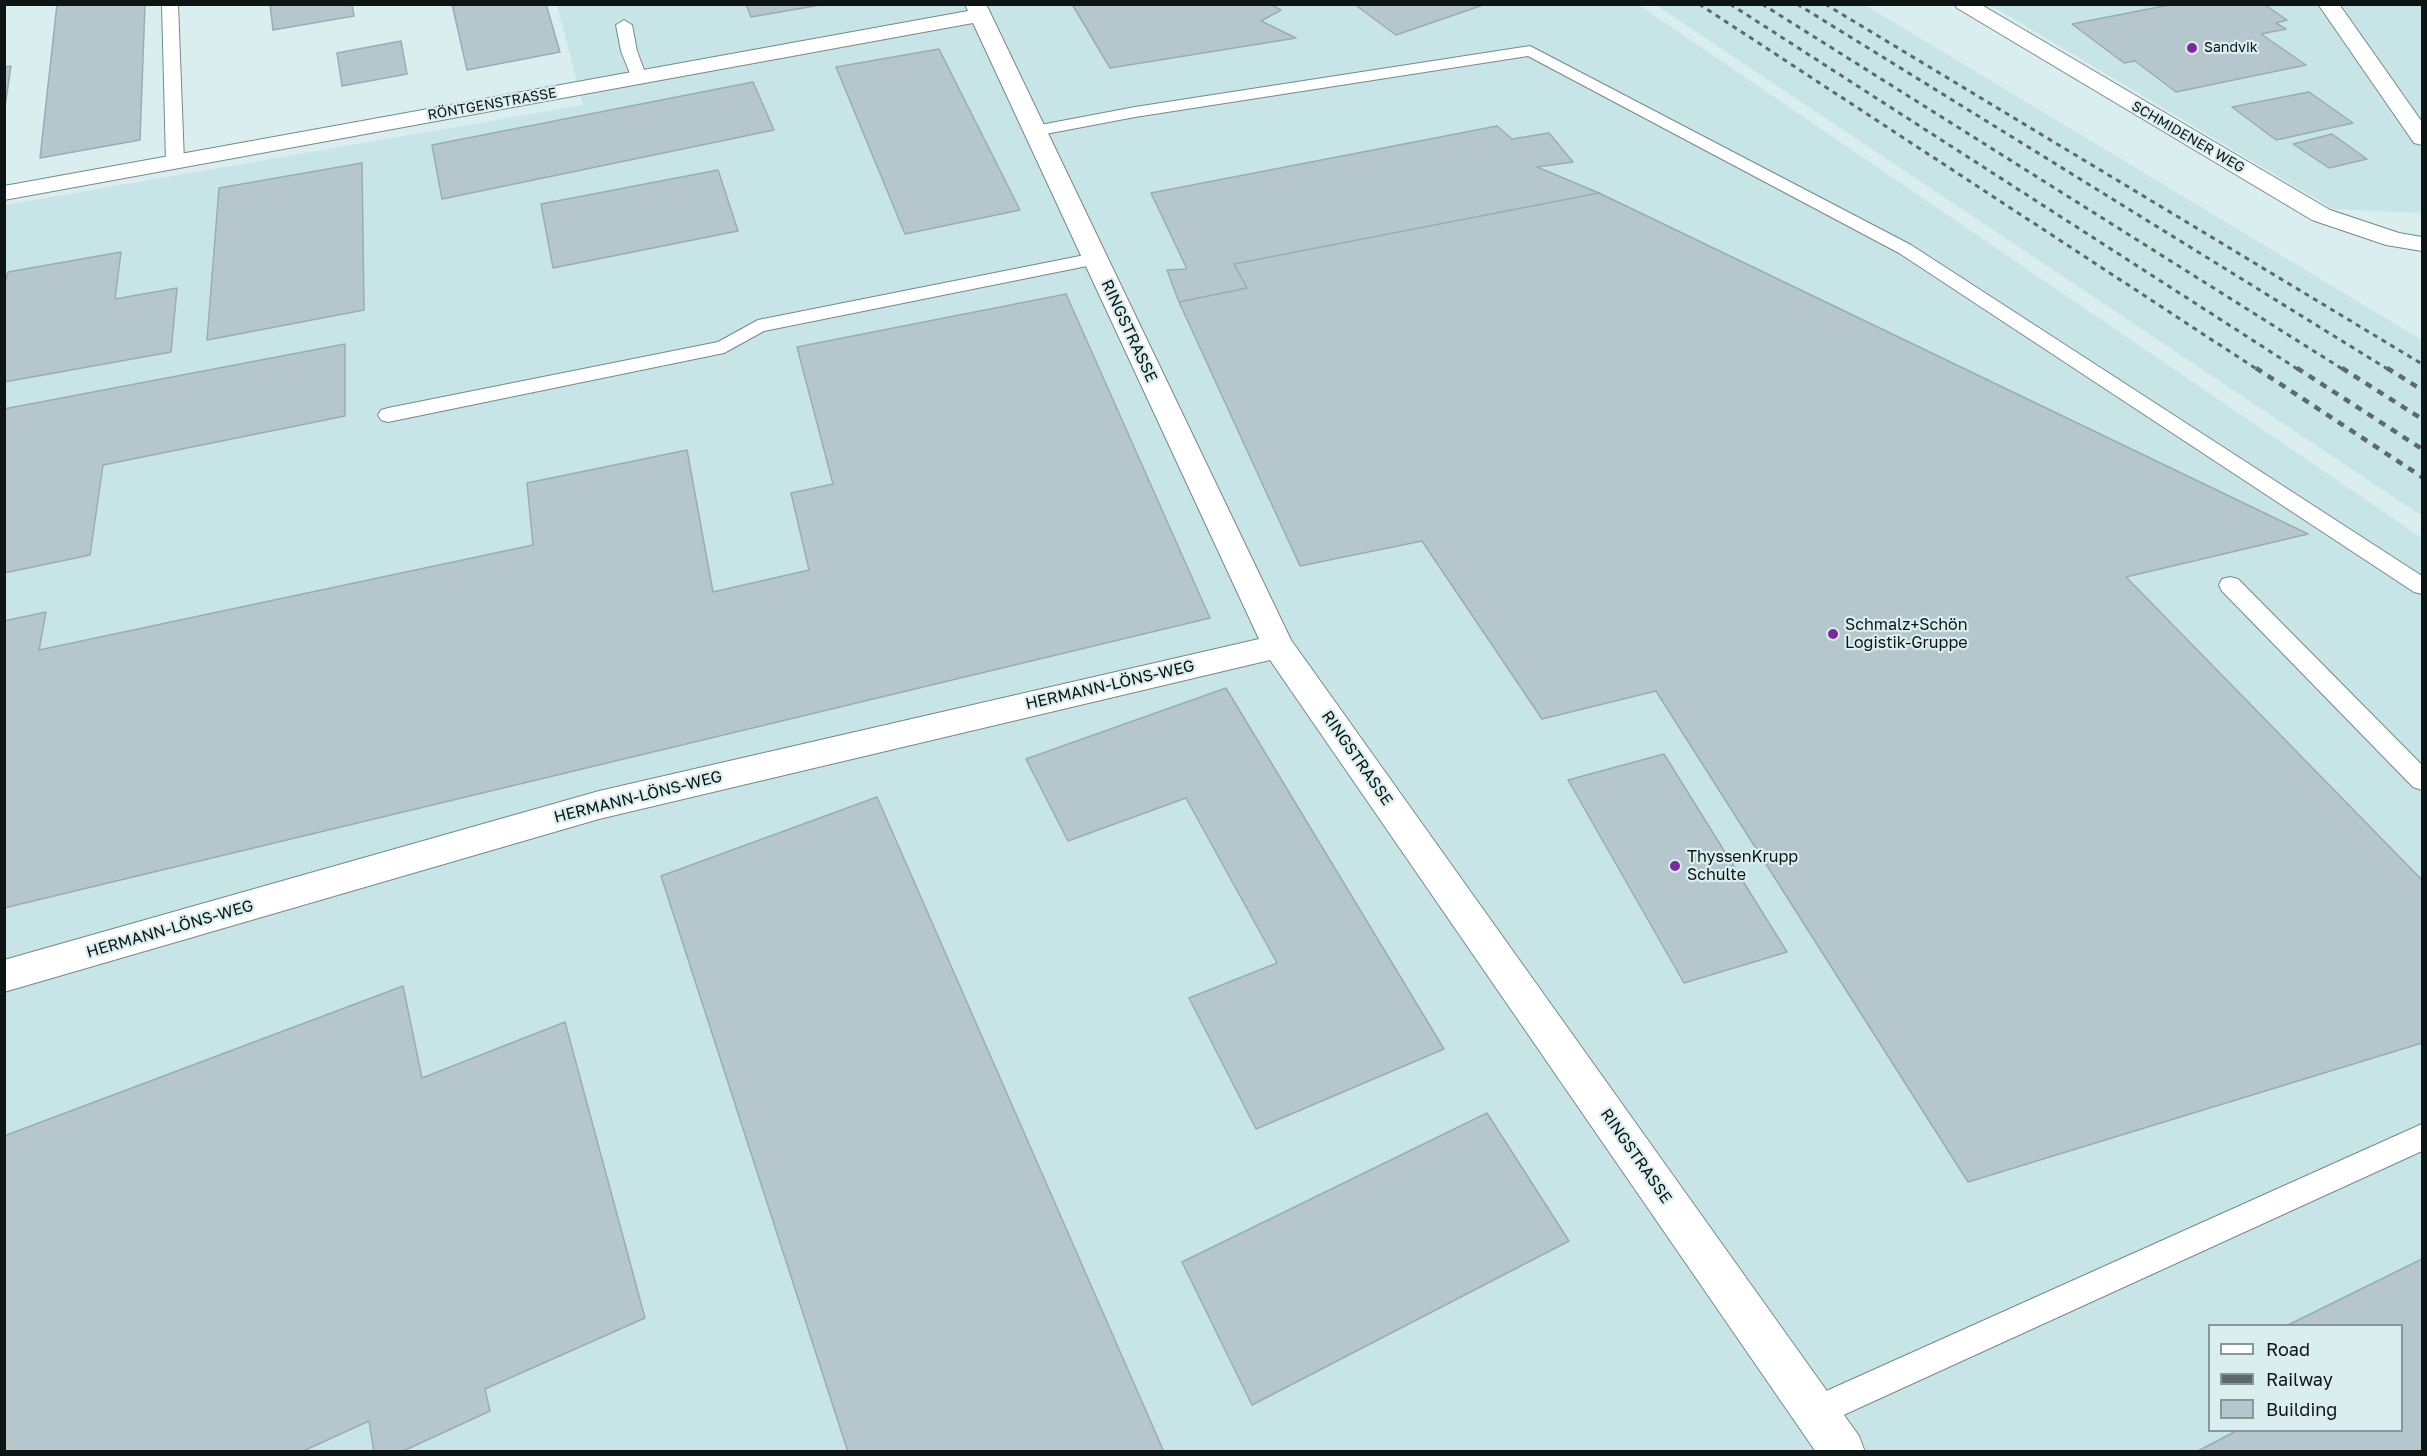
<!DOCTYPE html>
<meta charset="utf-8">
<style>
body{margin:0}
#map{position:relative;width:2427px;height:1456px;overflow:hidden;background:#daeeef;font-family:"Golos Text",sans-serif}
canvas{display:block}
.frame{position:absolute;inset:0;border:6px solid #0d1414;pointer-events:none}
.legend{position:absolute;left:2208px;top:1324px;width:195px;height:108px;box-sizing:border-box;background:#daeeef;border:2px solid #889797;margin:0;padding:8px 10px;list-style:none;font-size:18px;color:#0d1414}
.legend li{display:flex;align-items:center;gap:12px;height:30px}
.legend b{width:30px;border:2px solid #889797}
</style>
<div id="map">
<canvas width="2427" height="1456"></canvas>
<div class="frame"></div>
<ul class="legend">
<li><b style="height:8px;background:#fff"></b>Road</li>
<li><b style="height:8px;background:#5d696a"></b>Railway</li>
<li><b style="height:16px;background:#b5c6cd"></b>Building</li>
</ul>
</div>
<script>
const g = document.querySelector('canvas').getContext('2d');
g.lineJoin = 'round';
function fill(path, color) {
  g.fillStyle = color;
  g.fill(path, 'evenodd');
}
function poly(rows) {
  const path = new Path2D();
  for (const r of rows) {
    path.moveTo(r[0], r[1]);
    for (let i = 2; i < r.length; i += 2) path.lineTo(r[i], r[i + 1]);
  }
  return path;
}
function stroke(path, color, width, dash) {
  g.strokeStyle = color;
  g.lineWidth = width;
  g.lineCap = dash ? 'butt' : 'round';
  g.setLineDash(dash || []);
  g.stroke(path);
}
function label(font, color, halo, rows, align = 'center') {
  g.font = font + ' "Golos Text",sans-serif';
  g.lineWidth = 4.5;
  g.setLineDash([]);
  g.textBaseline = 'middle';
  g.strokeStyle = halo;
  g.fillStyle = color;
  for (const [text, x, y, turn = 0] of rows) {
    g.save();
    g.translate(x, y);
    g.rotate((+turn || 0) * Math.PI / 180);
    g.textAlign = isNaN(turn) ? turn : align;
    if (halo) g.strokeText(text, 0, 0);
    g.fillText(text, 0, 0);
    g.restore();
  }
}
const built = poly([
 [557,5,1639,5,2422,538,2422,1451,5,1452,5,205,583,105],
 [2210,1326,2402,1326,2402,1430,2210,1430],
 [1656,5,1865,5,2422,340,2422,516],
 [1990,5,2422,5,2422,213,2333,209]
]);
const building = poly([
 [57,4,145,4,140,140,40,158,57,4],
 [270,4,352,4,354,16,273,30,270,4],
 [452,4,546,4,560,52,467,70,452,4],
 [746,4,826,4,751,17,746,4],
 [1072,4,1270,4,1281,10,1261,21,1296,38,1110,68,1072,4],
 [1354,4,1486,4,1396,35,1354,4],
 [2174,4,2264,4,2287,20,2276,23,2286,29,2261,34,2306,65,2176,92,2135,61,2124,63,2072,24,2174,4],
 [401,41,407,74,342,86,337,53,401,41],
 [939,49,1020,210,905,234,836,67,939,49],
 [11,66,4,113,4,67,11,66],
 [753,82,774,130,442,199,432,145,753,82],
 [2309,92,2353,123,2276,140,2232,107,2309,92],
 [1497,126,1512,139,1549,133,1573,162,1537,167,1599,193,1234,264,1247,288,1179,302,1167,270,1187,269,1151,193,1497,126],
 [2332,134,2367,159,2329,168,2293,144,2332,134],
 [362,163,364,310,207,340,219,188,362,163],
 [718,170,738,231,553,268,541,204,718,170],
 [1599,193,2308,534,2126,577,2422,880,2422,1043,1968,1182,1656,691,1542,719,1422,541,1300,566,1179,302,1247,288,1234,264,1599,193],
 [121,252,115,299,177,288,171,352,4,382,4,286,8,272,121,252],
 [1066,294,1210,618,4,908,4,621,46,612,39,650,533,545,527,483,687,450,713,592,809,570,791,493,833,484,797,347,1066,294],
 [345,344,345,416,103,465,90,555,4,573,4,409,345,344],
 [1226,688,1444,1049,1256,1129,1189,998,1277,963,1186,798,1068,841,1026,759,1226,688],
 [1664,754,1787,952,1684,983,1568,780,1664,754],
 [877,797,1164,1452,848,1452,661,876,877,797],
 [403,986,422,1078,565,1022,645,1318,485,1389,490,1411,401,1452,374,1452,369,1421,301,1452,4,1452,4,1136,403,986],
 [1487,1113,1569,1241,1252,1405,1182,1262,1487,1113],
 [2422,1259,2422,1452,2196,1452,2238,1430,2402,1430,2402,1326,2286,1326,2422,1259]
]);
const lane = poly([
 [162,4,178,4,184,162,181,166,175,167,169,166,166,162,162,4],
 [624,20,632,25,637,51,647,78,645,81,633,81,621,51,616,25,624,20],
 [1530,46,1911,245,2422,576,2422,594,2414,592,1899,253,1528,56,1135,117,1035,136,1027,131,1035,126,1135,107,1530,46],
 [1095,253,1102,255,1104,259,1102,263,764,331,724,353,388,422,381,420,378,415,381,410,388,408,718,342,758,320,1095,253],
 [2230,577,2238,579,2422,765,2422,790,2413,787,2222,591,2219,585,2222,579,2230,577],
 [2422,1124,2422,1151,1826,1423,1815,1428,1804,1423,1799,1412,1804,1401,2422,1124]
]);
const street = poly([
 [965,4,986,4,1291,640,1859,1436,1865,1452,1816,1452,1270,660,599,819,4,992,4,960,599,791,1259,639,973,23,4,200,4,186,968,11,965,4],
 [1954,4,1980,4,2330,210,2399,233,2422,237,2422,251,2386,245,2312,220,1957,8,1954,4],
 [2318,4,2339,4,2422,122,2422,145,2414,143,2318,4]
]);
const railFar1 = poly([
 [1699,4,2258,370],
 [1730,4,2299,370],
 [1762,4,2344,370],
 [1797,4,2389,370],
 [1825,4,2422,364]
]);
const rail = poly([
 [2256,368,2422,477],
 [2297,368,2422,449],
 [2342,368,2422,419],
 [2387,368,2422,390]
]);
const markers = [
 [2192,48,6,"#7a2b9b"],
 [1833,634,6,"#7a2b9b"],
 [1675,866,6,"#7a2b9b"]
];
const farPoinames = [
 ["Sandvik",2204,48]
];
const farStreetnames = [
 ["RÖNTGENSTRASSE",492,104,-10],
 ["SCHMIDENER WEG",2188,137,30]
];
const streetNames = [
 ["RINGSTRASSE",1129,331,65],
 ["HERMANN-LÖNS-WEG",1110,685,-13],
 ["RINGSTRASSE",1357,758,55],
 ["HERMANN-LÖNS-WEG",638,797,-14],
 ["HERMANN-LÖNS-WEG",170,929,-16],
 ["RINGSTRASSE",1636,1156,55]
];
const poiNames = [
 ["Schmalz+Schön",1845,625],
 ["Logistik-Gruppe",1845,643],
 ["ThyssenKrupp",1687,857],
 ["Schulte",1687,875]
];
fill(built, '#c7e4e6');
fill(building, '#b5c6cd');
stroke(building, '#9bacb2', 1.5);
stroke(lane, '#77898a', 2);
stroke(street, '#77898a', 2);
fill(lane, '#fff');
fill(street, '#fff');
stroke(railFar1, '#5d696a', 3, [5, 5]);
stroke(rail, '#5d696a', 4.5, [7, 7]);
for (const [x, y, r, color] of markers) {
  const dot = new Path2D();
  dot.arc(x, y, r, 0, 2 * Math.PI);
  g.fillStyle = color;
  g.fill(dot);
  stroke(dot, '#daeeef', 2);
}
label('14px', '#0d1414', '#daeeef', farPoinames, 'left');
label('14px', '#0d1414', '#daeeef', farStreetnames);
label('16px', '#0d1414', '#daeeef', streetNames);
label('16px', '#0d1414', '#daeeef', poiNames, 'left');
</script>
